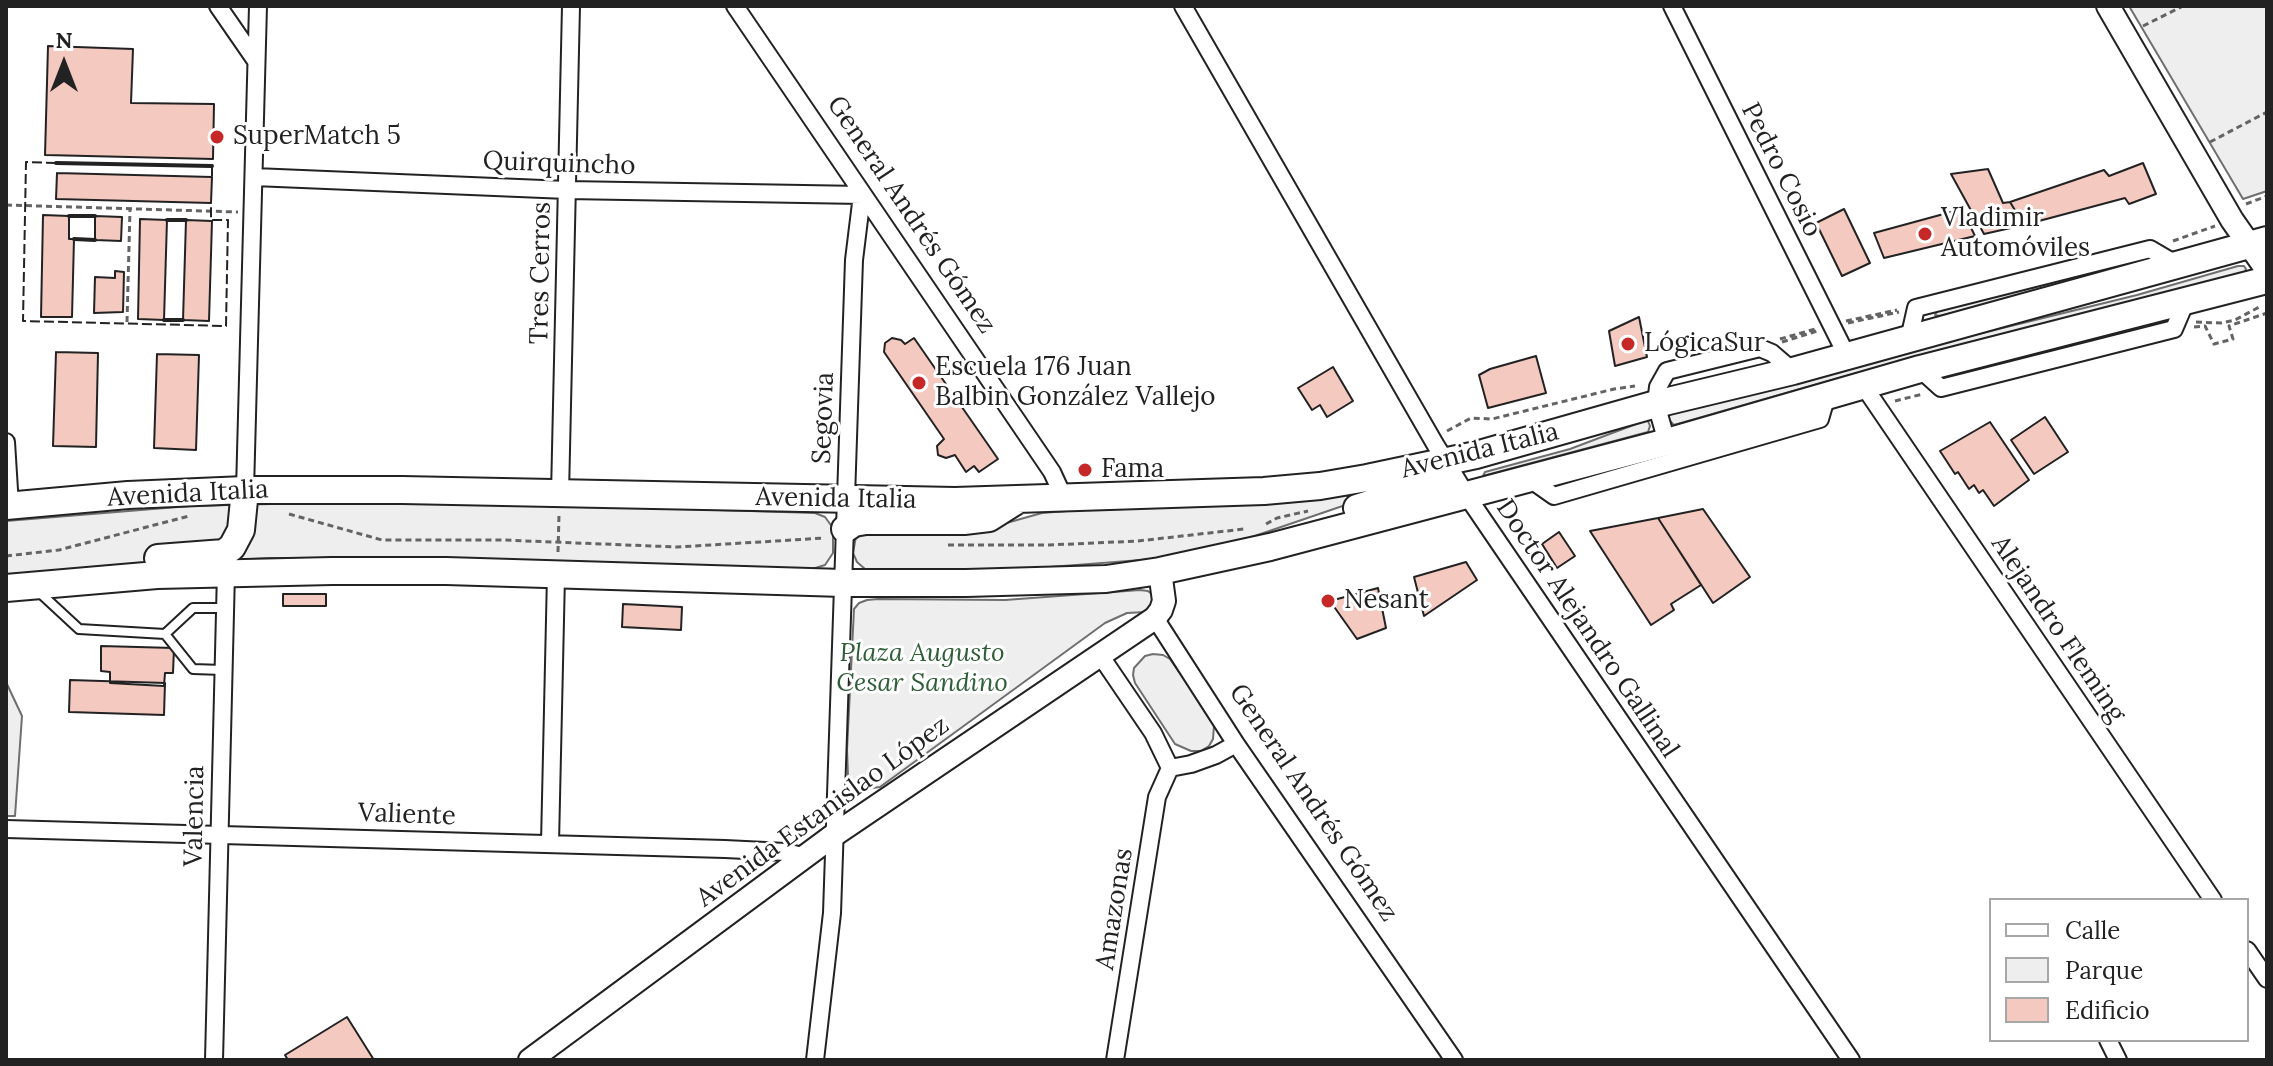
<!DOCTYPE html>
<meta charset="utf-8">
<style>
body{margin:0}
#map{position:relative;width:2273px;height:1066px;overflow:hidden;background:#fff;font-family:Lora,serif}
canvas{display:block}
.frame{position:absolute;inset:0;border:8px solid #222;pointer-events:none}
.legend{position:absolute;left:1989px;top:898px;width:260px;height:144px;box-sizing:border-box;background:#fff;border:2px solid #a7a7a7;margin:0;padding:10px 14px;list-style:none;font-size:24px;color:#222}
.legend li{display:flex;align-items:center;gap:16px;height:40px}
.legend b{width:40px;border:2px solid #a7a7a7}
.north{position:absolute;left:24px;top:24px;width:80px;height:80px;-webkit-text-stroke:6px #fff;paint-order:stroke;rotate:0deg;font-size:22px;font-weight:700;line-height:32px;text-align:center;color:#222}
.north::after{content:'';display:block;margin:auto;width:28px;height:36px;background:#222;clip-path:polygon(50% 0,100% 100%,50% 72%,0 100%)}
</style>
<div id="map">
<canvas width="2273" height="1066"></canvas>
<div class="frame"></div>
<ul class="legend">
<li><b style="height:10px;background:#fff"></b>Calle</li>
<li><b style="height:22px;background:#eee"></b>Parque</li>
<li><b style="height:22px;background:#f3c9c0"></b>Edificio</li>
</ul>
<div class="north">N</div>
</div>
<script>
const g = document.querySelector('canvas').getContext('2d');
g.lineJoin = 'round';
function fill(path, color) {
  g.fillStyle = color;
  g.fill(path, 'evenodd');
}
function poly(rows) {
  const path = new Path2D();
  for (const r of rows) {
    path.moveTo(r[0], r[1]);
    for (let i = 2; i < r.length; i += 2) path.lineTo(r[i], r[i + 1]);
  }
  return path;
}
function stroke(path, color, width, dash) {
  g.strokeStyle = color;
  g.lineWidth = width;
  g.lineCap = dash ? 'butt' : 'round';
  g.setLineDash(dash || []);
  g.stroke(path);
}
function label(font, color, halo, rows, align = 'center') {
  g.font = font + ' Lora,serif';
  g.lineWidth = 6;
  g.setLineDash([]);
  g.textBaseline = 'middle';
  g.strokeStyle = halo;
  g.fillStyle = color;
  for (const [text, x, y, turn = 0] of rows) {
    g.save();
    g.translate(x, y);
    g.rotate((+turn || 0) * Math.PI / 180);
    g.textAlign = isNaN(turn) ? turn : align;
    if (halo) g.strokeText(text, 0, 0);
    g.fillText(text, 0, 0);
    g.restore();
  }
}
const green = poly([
 [2129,6,2267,6,2267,191,2243,199,2129,6],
 [2141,259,2144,261,2142,264,1940,316,1935,315,1937,311,2141,259],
 [2238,266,2244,266,2246,269,2244,274,1853,374,1674,425,1667,418,1668,415,1925,347,2137,295,2238,266],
 [1644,421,1648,421,1650,426,1648,432,1483,476,1485,472,1570,449,1644,421],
 [1403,481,1366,498,1240,541,1154,559,1011,570,876,571,865,569,857,562,853,553,856,536,863,531,992,527,1042,513,1118,507,1236,505,1290,501,1403,481],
 [352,502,554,505,815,513,825,517,833,528,833,553,825,565,812,569,433,558,269,558,107,567,6,576,6,521,190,506,352,502],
 [1140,590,1148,591,1153,595,1154,602,1146,612,1127,613,1105,623,880,787,865,789,851,782,848,776,847,750,854,609,859,603,867,600,878,599,1005,600,1140,590],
 [1153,654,1163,655,1170,659,1211,718,1214,726,1213,739,1209,746,1201,751,1191,751,1175,744,1135,683,1133,675,1134,668,1145,656,1153,654],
 [6,682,22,716,15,816,6,816,6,682]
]);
const building = poly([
 [48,46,133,49,131,103,214,104,213,159,45,155,48,46],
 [2143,163,2156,194,2129,204,2125,198,2024,225,2010,202,2104,170,2109,176,2143,163],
 [1988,169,2003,203,2010,202,2024,225,1984,234,1951,174,1988,169],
 [57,173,212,177,211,203,56,199,57,173],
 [1844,209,1870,263,1842,276,1816,223,1844,209],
 [1962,209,1975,236,1884,258,1874,233,1962,209],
 [43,215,69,216,69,239,74,239,72,317,41,317,43,215],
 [95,216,122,217,121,241,95,240,95,216],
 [140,219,167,220,164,320,138,319,140,219],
 [186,220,212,221,209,321,183,320,186,220],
 [115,271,124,272,123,312,94,313,95,277,115,278,115,271],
 [1639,317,1647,357,1615,366,1609,331,1639,317],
 [892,338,901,340,905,344,914,338,998,459,979,472,974,466,966,472,955,455,946,458,938,455,937,446,944,439,884,352,885,343,892,338],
 [56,352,98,353,96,447,53,446,56,352],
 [157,354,199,355,196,450,154,448,157,354],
 [1536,356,1546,393,1488,408,1479,375,1490,369,1536,356],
 [1333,367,1353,401,1327,417,1320,405,1312,410,1298,388,1333,367],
 [2045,417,2068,452,2034,474,2011,440,2045,417],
 [1990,422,2029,480,1994,506,1983,490,1979,493,1974,485,1969,489,1958,472,1955,474,1940,451,1990,422],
 [1703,509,1750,577,1713,603,1658,518,1703,509],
 [1658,518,1701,585,1671,604,1674,610,1651,625,1590,531,1658,518],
 [1559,532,1575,556,1557,568,1542,544,1559,532],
 [1466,562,1477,580,1424,616,1414,577,1466,562],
 [1378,588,1386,628,1357,639,1330,601,1378,588],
 [283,594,326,594,326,606,283,606,283,594],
 [623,604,682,607,681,630,622,627,623,604],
 [101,646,174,648,173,673,165,673,164,686,110,683,110,672,101,671,101,646],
 [70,680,165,683,164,715,69,712,70,680],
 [347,1017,374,1060,288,1060,285,1055,347,1017]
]);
const path = poly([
 [2143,26,2183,6],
 [2210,142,2267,112],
 [2246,204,2267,196],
 [6,205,238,212],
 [2173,241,2215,226],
 [1846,321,1897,310],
 [127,322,130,209],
 [2196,322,2221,323,2235,320,2261,306],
 [1848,323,1899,312],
 [2194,327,2205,326,2214,344,2233,339,2229,326,2267,313],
 [1780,339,1815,329],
 [1782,342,1817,331],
 [1895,401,1923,394],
 [1447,431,1471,418,1492,419,1614,389,1635,386],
 [289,514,382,540,503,540,677,547,825,538],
 [1266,524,1277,518,1308,511],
 [948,545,1049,545,1138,541,1244,529],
 [558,552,559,515],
 [6,556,59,550,189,516]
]);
const lane = poly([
 [38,591,79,629,165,634,193,669,223,670],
 [165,634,193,608,225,608]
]);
const street = poly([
 [218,6,256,61],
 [735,6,1052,472,1064,498],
 [1183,6,1435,444,1467,496,1851,1060],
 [1672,6,1847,356],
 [254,177,567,190,862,195,854,260,832,913,815,1060],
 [1909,339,1916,308,2150,249,2179,266],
 [1920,369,1941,388,2174,329,2186,301],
 [1863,385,2213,900],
 [6,442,10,506],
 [1667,442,1656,404,1658,387,1667,371,1760,348,1772,353,1793,371],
 [1527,477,1554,496,1820,419,1827,395],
 [245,490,258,6],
 [560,494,571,6],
 [1155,618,1236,744,1454,1060],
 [1100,655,1153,733,1170,768,1157,797,1115,1060],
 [1170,768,1191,764,1216,755,1236,744],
 [6,829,725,849,786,852,806,857],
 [550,843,556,575],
 [2247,950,2267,979],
 [2108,1040,2118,1060],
 [214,1060,226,572]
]);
const secondary = poly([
 [2108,6,2232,220,2267,270],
 [530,1060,834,835,1155,618,1161,610,1164,601,1160,571]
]);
const primary = poly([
 [6,506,128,495,245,490,402,490,955,501,1264,491,1320,486,1367,478,1476,455,1656,404,1793,371,2267,240],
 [1357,508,1431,485,1441,479,1446,470,1446,461],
 [845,529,854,523,866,521,964,521,989,518,1019,499],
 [158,558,224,553,232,547,241,530,245,490],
 [6,588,157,575,332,571,446,571,843,583,966,583,1106,579,1160,571,1270,547,1667,442,1920,369,2267,280]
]);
const fence = poly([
 [56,163,26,162,23,321,226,326,228,220,211,220,211,203],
 [212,166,212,177]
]);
const wall = poly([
 [56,163,212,166],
 [69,216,95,216],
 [167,220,186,220],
 [74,239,95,240],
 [164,320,183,320]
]);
const markers = [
 [217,137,8,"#c62828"],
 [1925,234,8,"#c62828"],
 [1628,344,8,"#c62828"],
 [919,383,8,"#c62828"],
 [1085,470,8,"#c62828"],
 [1328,601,8,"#c62828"]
];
const poiNames = [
 ["SuperMatch 5",233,137],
 ["Vladimir",1941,219],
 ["Automóviles",1941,249],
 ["LógicaSur",1644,344],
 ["Escuela 176 Juan",935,368],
 ["Balbin González Vallejo",935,398],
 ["Fama",1101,470],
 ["Nesant",1344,601]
];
const streetNames = [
 ["Quirquincho",559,164,2],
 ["Pedro Cosio",1781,170,63],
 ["General Andrés Gómez",911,215,56],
 ["Tres Cerros",541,273,-89],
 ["Segovia",824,418,-88],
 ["Avenida Italia",1480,451,-14],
 ["Avenida Italia",188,494,-3],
 ["Avenida Italia",836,499,1],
 ["Doctor Alejandro Gallinal",1587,629,56],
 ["Alejandro Fleming",2058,629,56],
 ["General Andrés Gómez",1313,803,56],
 ["Avenida Estanislao López",823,812,-36],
 ["Valiente",407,815,2],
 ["Valencia",195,816,-89],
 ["Amazonas",1115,909,-81]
];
const parkNames = [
 ["Plaza Augusto",922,654],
 ["Cesar Sandino",922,684]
];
fill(green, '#eee');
stroke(green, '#6f6f6f', 2);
fill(building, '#f3c9c0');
stroke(building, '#222', 2);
stroke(lane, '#222', 12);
stroke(street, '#222', 20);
stroke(secondary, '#222', 26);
stroke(primary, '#222', 30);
stroke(path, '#646464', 3, [6, 4]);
stroke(lane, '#fff', 8);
stroke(street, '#fff', 16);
stroke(secondary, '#fff', 22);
stroke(primary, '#fff', 26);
stroke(fence, '#222', 2, [10, 4]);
stroke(wall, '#222', 4);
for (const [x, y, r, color] of markers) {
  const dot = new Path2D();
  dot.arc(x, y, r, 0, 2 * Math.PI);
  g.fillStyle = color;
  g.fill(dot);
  stroke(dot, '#fff', 3);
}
label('26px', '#222', '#fff', poiNames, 'left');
label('26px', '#222', '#fff', streetNames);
label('italic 26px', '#2f5e38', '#fff', parkNames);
</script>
